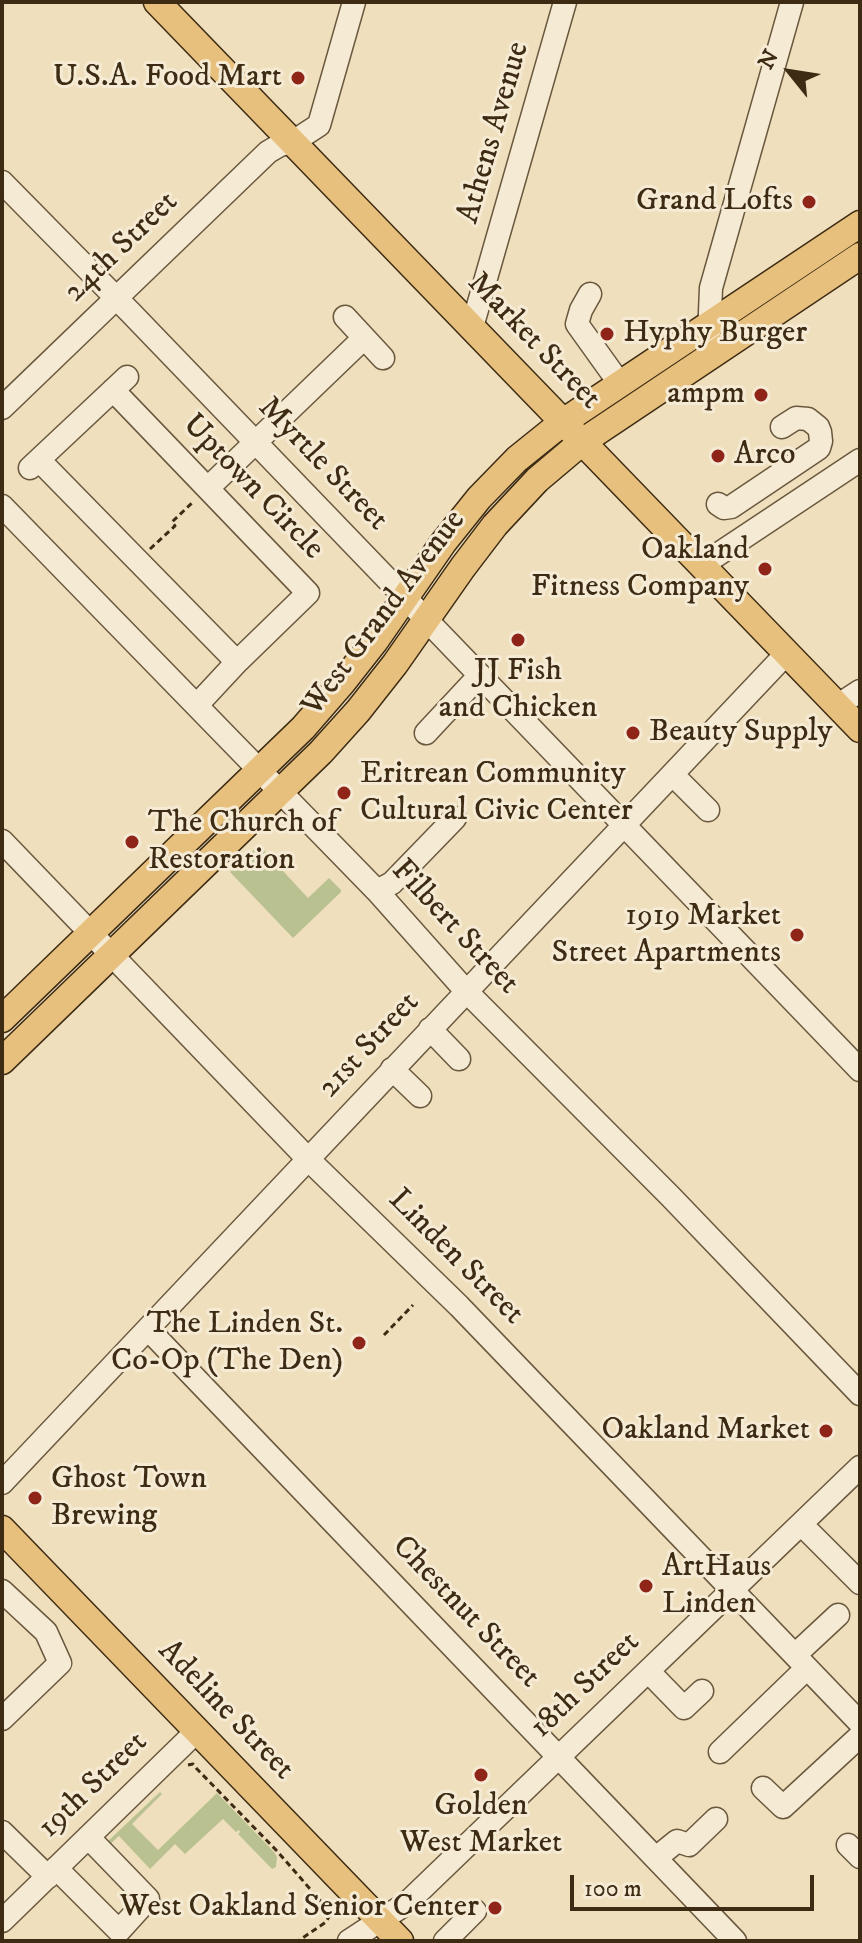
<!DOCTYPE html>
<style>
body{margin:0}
#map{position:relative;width:862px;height:1943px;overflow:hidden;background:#efdfbd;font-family:"IM FELL DW Pica",serif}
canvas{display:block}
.frame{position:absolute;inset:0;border:4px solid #3d2b13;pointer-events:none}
.north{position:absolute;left:750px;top:32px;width:80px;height:80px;-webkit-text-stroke:6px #f5ead4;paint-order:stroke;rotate:300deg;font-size:22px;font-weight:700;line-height:32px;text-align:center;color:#3d2b13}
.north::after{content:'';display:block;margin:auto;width:28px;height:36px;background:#3d2b13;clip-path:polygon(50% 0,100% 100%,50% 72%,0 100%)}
.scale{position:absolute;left:570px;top:1875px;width:244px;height:36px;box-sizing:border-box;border:4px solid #3d2b13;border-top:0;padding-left:10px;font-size:24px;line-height:28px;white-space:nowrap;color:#3d2b13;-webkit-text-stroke:6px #f5ead4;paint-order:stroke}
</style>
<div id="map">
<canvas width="862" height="1943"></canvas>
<div class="frame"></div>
<div class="north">N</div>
<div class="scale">100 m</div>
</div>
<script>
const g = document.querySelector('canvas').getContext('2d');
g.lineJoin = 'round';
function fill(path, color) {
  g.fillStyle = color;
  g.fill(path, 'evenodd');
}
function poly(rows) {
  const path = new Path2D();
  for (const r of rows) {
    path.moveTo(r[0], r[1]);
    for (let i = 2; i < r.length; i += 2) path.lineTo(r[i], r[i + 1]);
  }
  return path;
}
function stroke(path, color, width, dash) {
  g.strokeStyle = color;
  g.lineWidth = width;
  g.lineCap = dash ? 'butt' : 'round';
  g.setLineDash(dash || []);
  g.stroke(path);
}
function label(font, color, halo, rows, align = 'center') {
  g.font = font + ' "IM FELL DW Pica",serif';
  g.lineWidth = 6;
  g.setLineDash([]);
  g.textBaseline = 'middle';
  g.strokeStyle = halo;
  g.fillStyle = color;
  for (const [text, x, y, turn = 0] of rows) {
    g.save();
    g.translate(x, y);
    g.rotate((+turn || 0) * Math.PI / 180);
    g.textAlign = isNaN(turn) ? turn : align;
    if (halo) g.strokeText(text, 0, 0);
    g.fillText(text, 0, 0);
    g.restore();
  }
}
const green = poly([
 [259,845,308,898,329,878,341,890,341,892,293,938,230,872],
 [160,1792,162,1794,132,1824,158,1850,217,1793,274,1852,277,1857,276,1867,272,1869,238,1834,240,1832,239,1830,236,1832,223,1819,185,1854,175,1844,150,1869,119,1836,109,1845,106,1843]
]);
const path = poly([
 [150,549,175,526,172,522,194,501],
 [384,1335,413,1305],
 [188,1765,193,1764,197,1769,277,1851,331,1913,326,1922,298,1941]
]);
const minor = poly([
 [2,182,131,313,860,1070],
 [590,294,581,310,577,324,620,384],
 [345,317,383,358],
 [472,327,565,2],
 [709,337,711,288,792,2],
 [2,408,268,152,280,145,293,142,319,125,354,2],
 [39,460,237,662,308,593,113,390],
 [30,468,127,377],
 [208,488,364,338],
 [718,504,724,508,731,507,819,448,821,441,820,432,818,427,808,419,796,418,782,427],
 [2,506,377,891,466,991,671,1197,860,1394],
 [702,565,860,460],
 [197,705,237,662],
 [837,706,860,691],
 [426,733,480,675],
 [673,775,708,810],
 [2,841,308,1159,459,1306,860,1723],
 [377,891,392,883,455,818],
 [430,1029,459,1059],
 [392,1069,420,1096],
 [148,1329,735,1941],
 [2,1483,786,654],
 [801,1524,860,1583],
 [2,1591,46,1632,60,1663,2,1719],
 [795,1655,838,1615],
 [648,1671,684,1708,702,1691],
 [720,1752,807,1668],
 [763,1788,783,1807,860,1736],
 [2,1832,48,1877],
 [848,1845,860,1857],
 [656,1858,677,1841,689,1845,716,1819],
 [56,1868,119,1931,148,1899,88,1837],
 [2,1921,197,1731],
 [349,1941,407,1903,860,1467],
 [445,1941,475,1911]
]);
const major = poly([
 [157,2,860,729],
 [2,1019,303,728,342,683,375,641,443,543,479,498,517,459,563,422,860,224],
 [2,1061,321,752,358,711,395,664,463,567,495,525,537,480,582,442,860,256],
 [2,1529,400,1941]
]);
const markers = [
 [298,78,8,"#8f2418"],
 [809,202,8,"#8f2418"],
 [607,334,8,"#8f2418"],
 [761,395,8,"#8f2418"],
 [718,456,8,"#8f2418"],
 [765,569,8,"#8f2418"],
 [518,640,8,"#8f2418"],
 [633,733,8,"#8f2418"],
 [344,793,8,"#8f2418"],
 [132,842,8,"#8f2418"],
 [797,935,8,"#8f2418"],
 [359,1343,8,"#8f2418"],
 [826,1431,8,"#8f2418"],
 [35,1498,8,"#8f2418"],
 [646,1586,8,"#8f2418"],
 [481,1775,8,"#8f2418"],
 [495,1908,8,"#8f2418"]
];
const poiNames = [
 ["U.S.A. Food Mart",282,78],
 ["Grand Lofts",793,202],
 ["Hyphy Burger",623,334,"left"],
 ["ampm",745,395],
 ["Arco",734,456,"left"],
 ["Oakland",749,551],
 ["Fitness Company",749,588],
 ["JJ Fish",518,672,"center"],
 ["and Chicken",518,709,"center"],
 ["Beauty Supply",649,733,"left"],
 ["Eritrean Community",360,775,"left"],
 ["Cultural Civic Center",360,812,"left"],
 ["The Church of",148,824,"left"],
 ["Restoration",148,861,"left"],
 ["1919 Market",781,917],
 ["Street Apartments",781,954],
 ["The Linden St.",343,1325],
 ["Co-Op (The Den)",343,1362],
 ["Oakland Market",810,1431],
 ["Ghost Town",51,1480,"left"],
 ["Brewing",51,1517,"left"],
 ["ArtHaus",662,1568,"left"],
 ["Linden",662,1605,"left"],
 ["Golden",481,1807,"center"],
 ["West Market",481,1844,"center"],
 ["West Oakland Senior Center",479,1908]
];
const streetNames = [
 ["Athens Avenue",495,133,-74],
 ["24th Street",122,248,-44],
 ["Market Street",533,342,46],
 ["Myrtle Street",322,465,46],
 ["Uptown Circle",252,488,46],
 ["West Grand Avenue",385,614,-53],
 ["Filbert Street",454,928,47],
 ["21st Street",370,1046,-47],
 ["Linden Street",455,1258,45],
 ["Chestnut Street",465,1613,46],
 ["18th Street",586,1686,-44],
 ["Adeline Street",225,1711,46],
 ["19th Street",94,1786,-44]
];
fill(green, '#bac190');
stroke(minor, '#6a583e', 25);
stroke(major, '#3d2b13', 29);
stroke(path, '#3d2b13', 3, [6, 4]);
stroke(minor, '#f5ead4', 22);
stroke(major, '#e8c07e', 26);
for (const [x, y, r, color] of markers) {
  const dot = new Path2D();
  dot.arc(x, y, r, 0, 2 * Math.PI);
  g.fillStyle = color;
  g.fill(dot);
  stroke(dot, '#f5ead4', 3);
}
label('32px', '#3d2b13', '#f5ead4', poiNames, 'right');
label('32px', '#3d2b13', '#f5ead4', streetNames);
</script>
